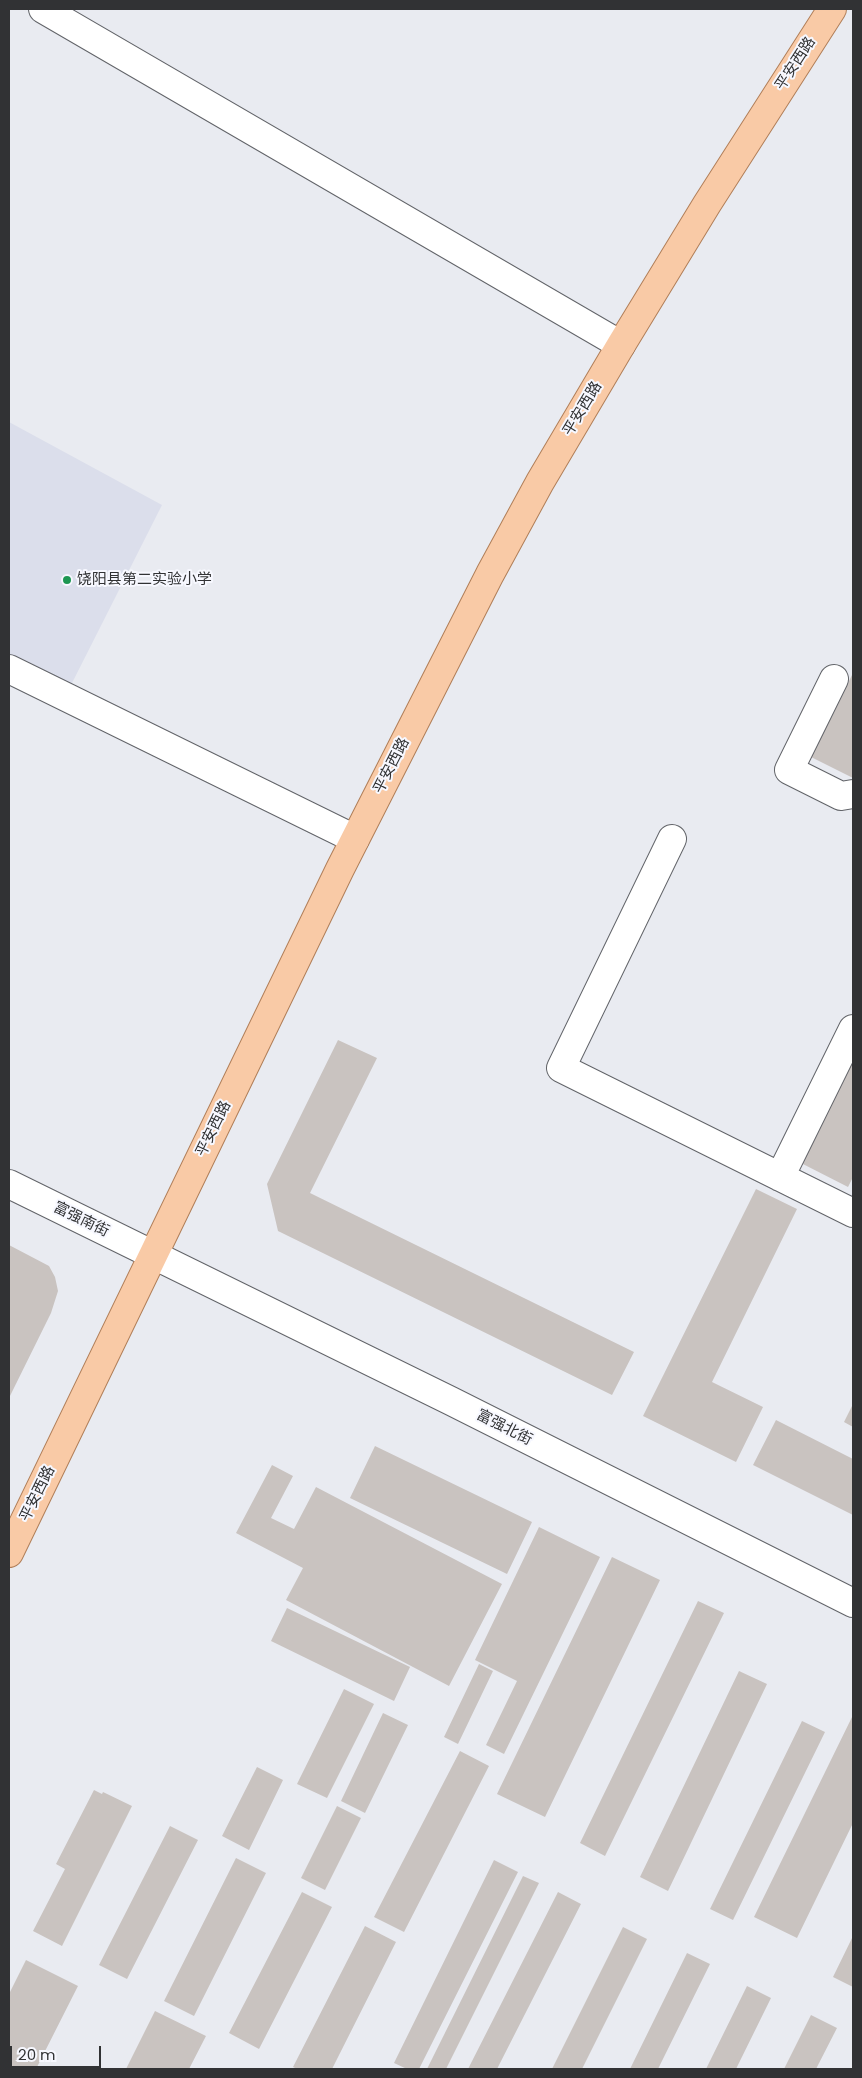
<!DOCTYPE html>
<meta charset="utf-8">
<style>
body{margin:0}
#map{position:relative;width:862px;height:2078px;overflow:hidden;background:#e9ebf1;font-family:Poppins,sans-serif}
canvas{display:block}
.frame{position:absolute;inset:0;border:10px solid #313234;pointer-events:none}
.scale{position:absolute;left:10px;top:2046px;width:91px;height:22px;box-sizing:border-box;border:2px solid #313234;border-top:0;padding-left:6px;font-size:15px;line-height:18px;white-space:nowrap;color:#313234;-webkit-text-stroke:4px #f7f8ff;paint-order:stroke}
</style>
<div id="map">
<canvas width="862" height="2078"></canvas>
<div class="frame"></div>
<div class="scale">20 m</div>
</div>
<script>
const g = document.querySelector('canvas').getContext('2d');
g.lineJoin = 'round';
function fill(path, color) {
  g.fillStyle = color;
  g.fill(path, 'evenodd');
}
function poly(rows) {
  const path = new Path2D();
  for (const r of rows) {
    path.moveTo(r[0], r[1]);
    for (let i = 2; i < r.length; i += 2) path.lineTo(r[i], r[i + 1]);
  }
  return path;
}
function stroke(path, color, width, dash) {
  g.strokeStyle = color;
  g.lineWidth = width;
  g.lineCap = dash ? 'butt' : 'round';
  g.setLineDash(dash || []);
  g.stroke(path);
}
function label(font, color, halo, rows, align = 'center') {
  g.font = font + ' Poppins,"Noto Sans SC",sans-serif';
  g.lineWidth = 4;
  g.setLineDash([]);
  g.textBaseline = 'middle';
  g.strokeStyle = halo;
  g.fillStyle = color;
  for (const [text, x, y, turn = 0] of rows) {
    g.save();
    g.translate(x, y);
    g.rotate((+turn || 0) * Math.PI / 180);
    g.textAlign = isNaN(turn) ? turn : align;
    if (halo) g.strokeText(text, 0, 0);
    g.fillText(text, 0, 0);
    g.restore();
  }
}
const built = poly([
 [9,422,162,505,71,685,9,654]
]);
const building = poly([
 [853,673,853,778,811,757],
 [338,1040,377,1058,310,1193,634,1352,612,1395,278,1231,267,1184],
 [853,1049,853,1177,848,1187,797,1161],
 [756,1189,797,1209,712,1382,763,1407,736,1462,643,1416],
 [9,1245,49,1266,55,1277,58,1291,51,1313,9,1398],
 [853,1404,853,1427,844,1422],
 [776,1420,853,1459,853,1515,753,1465],
 [375,1446,532,1522,507,1574,350,1498],
 [272,1465,293,1476,271,1518,294,1529,316,1487,502,1584,449,1686,286,1600,303,1568,236,1533],
 [539,1527,600,1557,504,1754,486,1745,517,1681,475,1660],
 [612,1557,660,1580,545,1817,497,1794],
 [698,1601,724,1613,605,1856,580,1843],
 [287,1608,410,1667,394,1701,271,1641],
 [479,1664,493,1671,458,1744,444,1737],
 [739,1671,767,1684,668,1891,640,1877],
 [344,1689,374,1704,327,1798,297,1784],
 [383,1713,408,1725,365,1813,341,1801],
 [853,1715,853,1823,797,1938,754,1917],
 [802,1721,825,1732,733,1920,710,1909],
 [460,1751,489,1766,404,1932,374,1917],
 [257,1767,283,1780,249,1850,222,1836],
 [94,1790,102,1794,103,1792,132,1806,62,1946,33,1931,65,1869,56,1864],
 [337,1806,361,1818,325,1890,301,1878],
 [170,1826,198,1840,127,1979,99,1965],
 [236,1858,266,1873,194,2016,164,2001],
 [494,1860,518,1872,419,2069,407,2069,394,2063],
 [523,1876,539,1883,446,2069,427,2069],
 [302,1892,332,1907,259,2049,229,2033],
 [558,1892,581,1904,497,2069,468,2069],
 [365,1926,396,1942,332,2069,297,2069,293,2067],
 [623,1927,647,1939,582,2069,552,2069],
 [853,1936,853,1987,833,1977],
 [687,1953,710,1964,658,2069,630,2069],
 [26,1960,78,1986,36,2069,9,2069,9,1994],
 [747,1986,771,1998,736,2069,706,2069],
 [155,2011,206,2036,189,2069,126,2069],
 [811,2015,837,2028,816,2069,784,2069]
]);
const minor = poly([
 [43,9,621,345],
 [9,669,355,839],
 [834,679,789,770,841,796,853,794],
 [672,839,561,1068,853,1213],
 [780,1177,853,1029],
 [9,1184,451,1401,853,1603]
]);
const major = poly([
 [9,1553,340,869,490,574,540,482,621,345,707,204,832,9]
]);
const markers = [
 [67,580,5,"#1d9652"]
];
const streetNames = [
 ["平安西路",796,64,-57],
 ["平安西路",583,409,-59],
 ["平安西路",392,766,-63],
 ["平安西路",214,1129,-64],
 ["富强南街",81,1220,26],
 ["富强北街",504,1428,27],
 ["平安西路",38,1494,-64]
];
const poiNames = [
 ["饶阳县第二实验小学",77,580]
];
fill(built, '#dbdeeb');
fill(building, '#c9c3c0');
stroke(minor, '#626469', 30);
stroke(major, '#b07e58', 30);
stroke(minor, '#fff', 28);
stroke(major, '#f9caa6', 28);
for (const [x, y, r, color] of markers) {
  const dot = new Path2D();
  dot.arc(x, y, r, 0, 2 * Math.PI);
  g.fillStyle = color;
  g.fill(dot);
  stroke(dot, '#f7f8ff', 2);
}
label('15px', '#313234', '#f7f8ff', streetNames);
label('15px', '#313234', '#f7f8ff', poiNames, 'left');
</script>
